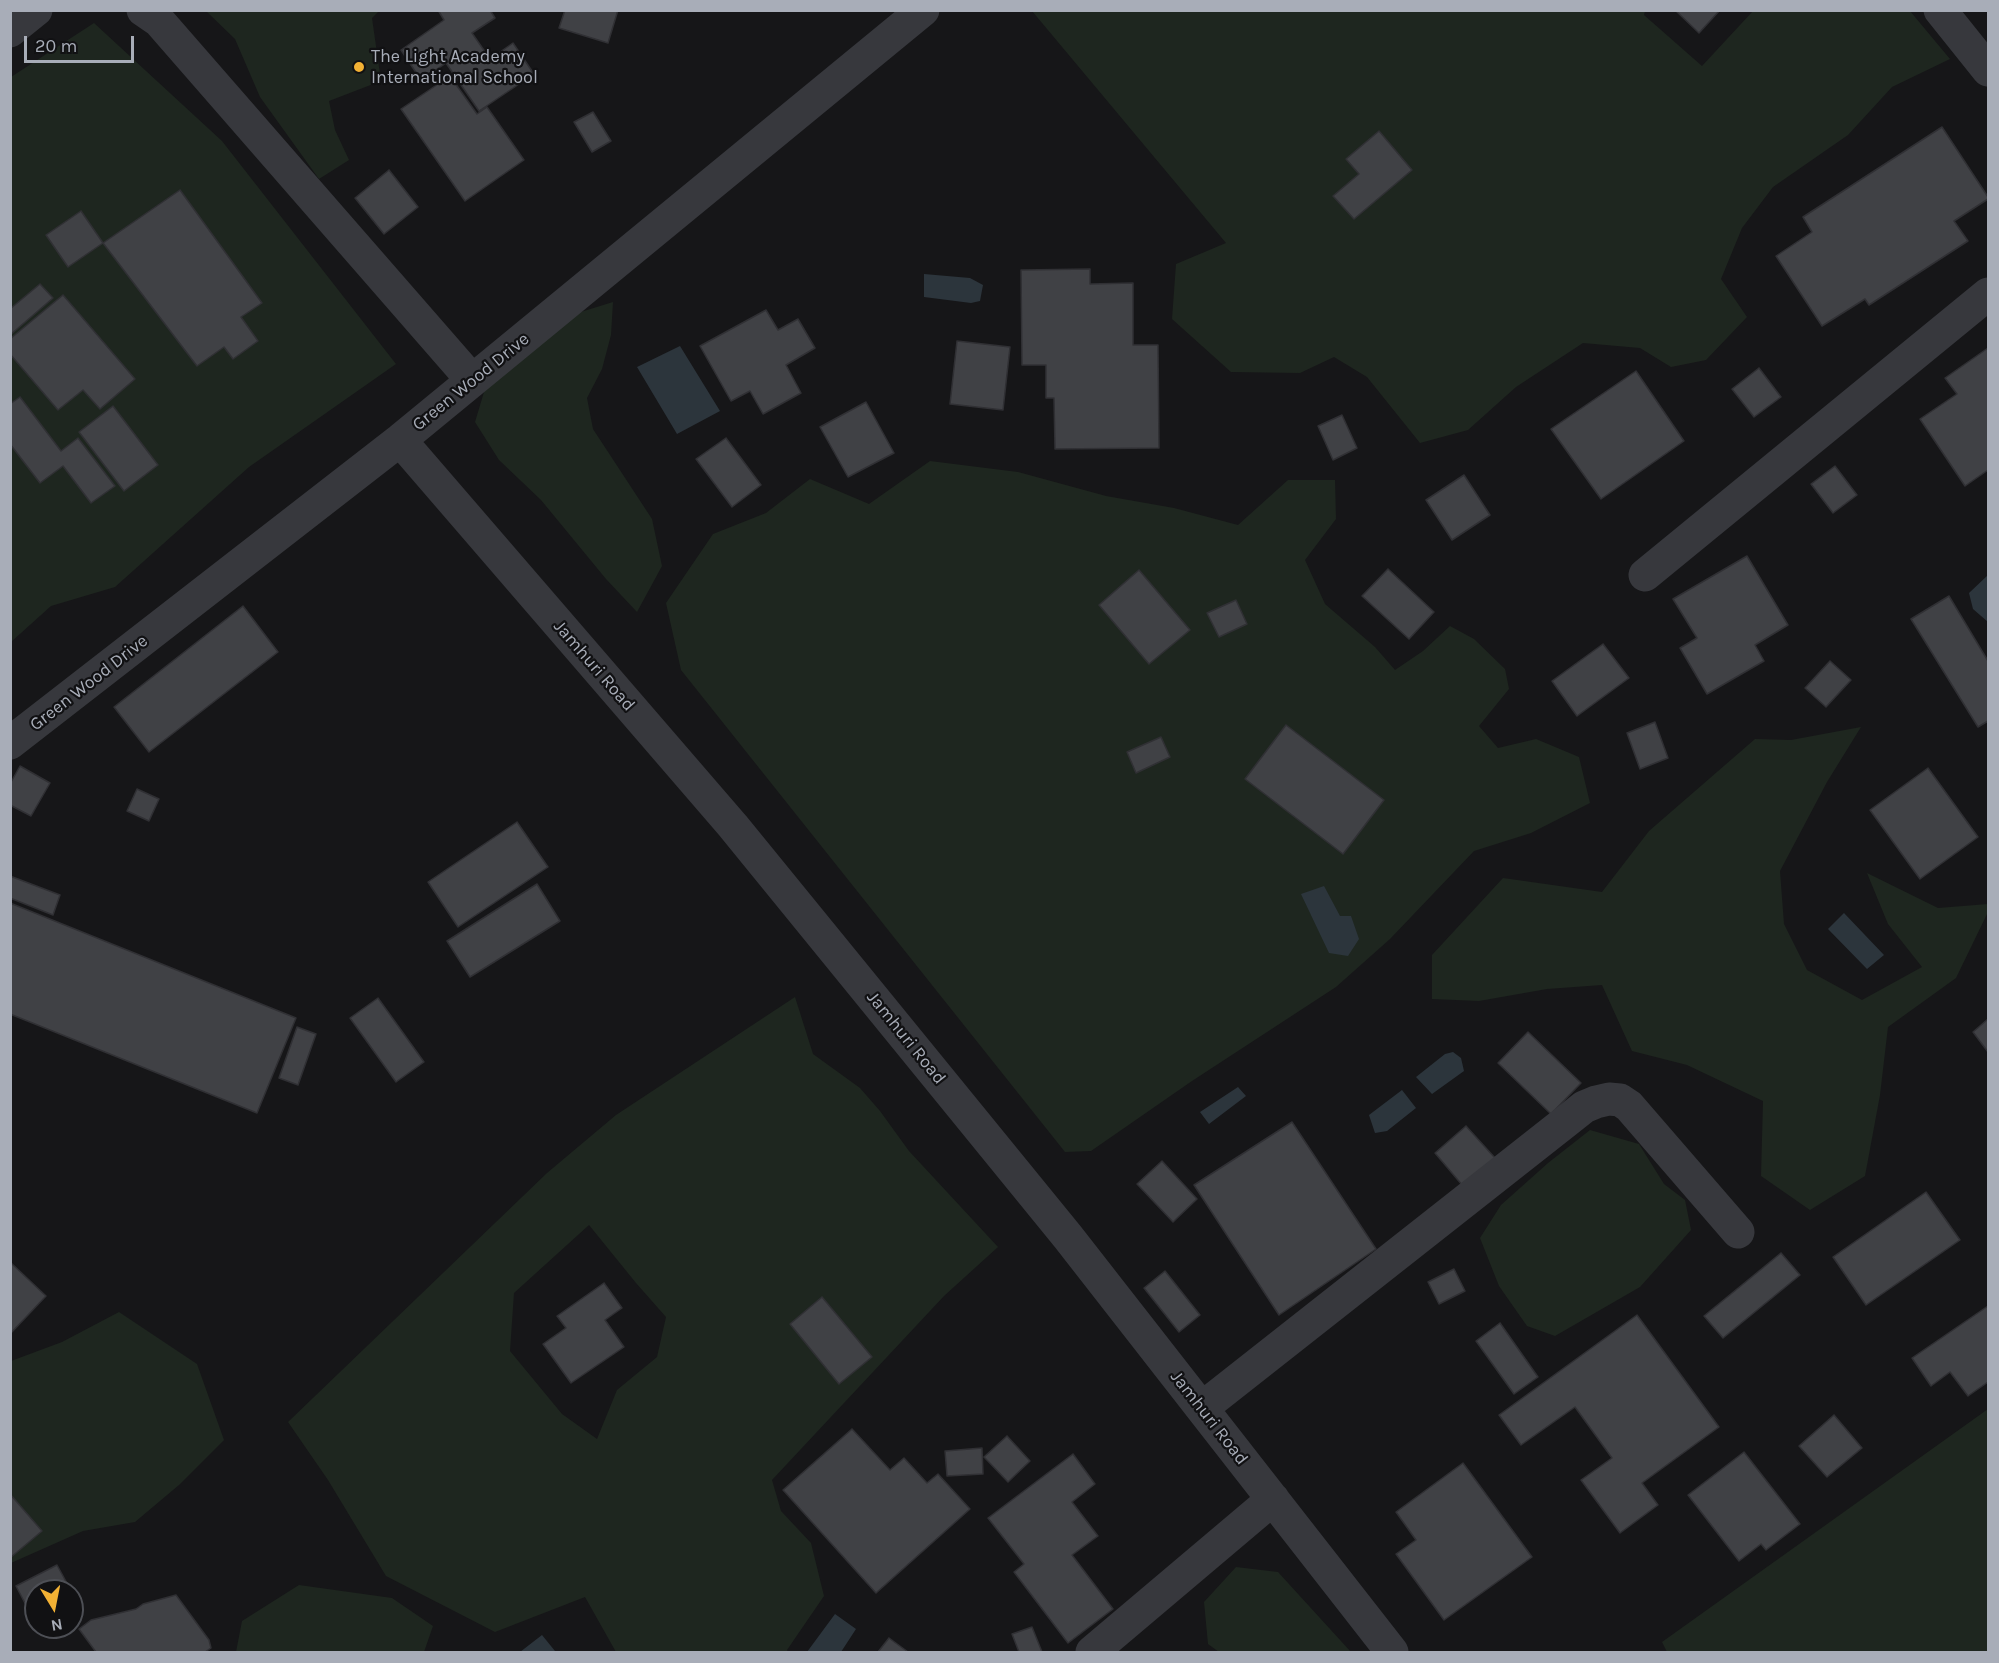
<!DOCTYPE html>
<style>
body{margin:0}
#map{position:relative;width:1999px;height:1663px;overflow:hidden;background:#161618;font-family:Karla,sans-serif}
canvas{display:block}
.frame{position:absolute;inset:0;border:12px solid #a8adb8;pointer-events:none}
.north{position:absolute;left:24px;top:1579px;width:60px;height:60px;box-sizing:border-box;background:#111113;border:2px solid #4d4f55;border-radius:50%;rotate:170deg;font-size:16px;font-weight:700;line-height:24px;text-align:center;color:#a8adb8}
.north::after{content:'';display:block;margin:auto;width:21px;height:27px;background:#f2b134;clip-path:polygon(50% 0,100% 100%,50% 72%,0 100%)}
.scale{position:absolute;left:24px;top:36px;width:110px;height:27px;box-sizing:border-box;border:3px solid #a8adb8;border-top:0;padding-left:8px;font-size:18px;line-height:21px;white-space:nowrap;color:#a8adb8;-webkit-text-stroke:4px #111113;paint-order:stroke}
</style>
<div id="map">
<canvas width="1999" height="1663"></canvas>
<div class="frame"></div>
<div class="north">N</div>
<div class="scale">20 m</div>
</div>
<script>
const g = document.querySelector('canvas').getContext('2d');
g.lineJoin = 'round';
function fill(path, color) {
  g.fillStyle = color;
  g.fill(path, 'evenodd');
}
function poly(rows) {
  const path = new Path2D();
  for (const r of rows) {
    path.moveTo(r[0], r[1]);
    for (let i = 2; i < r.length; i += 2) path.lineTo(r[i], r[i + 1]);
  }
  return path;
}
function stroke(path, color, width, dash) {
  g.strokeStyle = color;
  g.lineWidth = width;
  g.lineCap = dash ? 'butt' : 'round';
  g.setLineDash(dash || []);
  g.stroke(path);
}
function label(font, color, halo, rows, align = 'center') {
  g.font = font + ' Karla,sans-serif';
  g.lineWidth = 4.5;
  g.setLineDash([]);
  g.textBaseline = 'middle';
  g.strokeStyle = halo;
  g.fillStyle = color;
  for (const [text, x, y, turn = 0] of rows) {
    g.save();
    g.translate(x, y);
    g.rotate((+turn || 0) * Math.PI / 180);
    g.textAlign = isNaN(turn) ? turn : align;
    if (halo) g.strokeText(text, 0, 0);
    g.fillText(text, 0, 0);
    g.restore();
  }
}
const green = poly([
 [206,11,379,11,372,18,381,81,329,101,335,130,349,160,319,179,260,97,235,39],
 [1032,11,1645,11,1644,15,1702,66,1753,11,1910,11,1950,59,1892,87,1848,135,1773,187,1742,228,1721,279,1747,317,1706,360,1671,367,1640,348,1583,343,1516,387,1468,430,1420,443,1367,377,1334,357,1300,373,1231,372,1172,319,1176,264,1226,243],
 [94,23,222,141,396,364,249,467,115,587,51,606,11,642,11,77],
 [613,302,611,335,602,369,587,398,593,429,652,519,662,566,637,612,606,579,541,500,499,460,475,422,487,382,571,315],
 [930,461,1018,472,1106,496,1174,508,1238,525,1288,480,1335,480,1336,519,1305,560,1325,604,1375,647,1395,670,1423,651,1450,626,1474,639,1505,669,1509,689,1479,726,1498,748,1536,739,1579,757,1590,803,1531,833,1474,851,1390,939,1336,987,1192,1081,1091,1151,1065,1152,681,670,666,603,713,534,766,513,810,479,869,504],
 [1861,727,1827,782,1780,871,1784,924,1807,970,1862,1000,1922,967,1888,924,1867,873,1938,908,1988,904,1988,912,1956,978,1888,1027,1880,1095,1865,1176,1810,1210,1761,1176,1763,1101,1687,1065,1632,1051,1602,985,1547,989,1479,1001,1432,999,1432,955,1503,878,1602,892,1649,831,1755,739,1791,740],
 [795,997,813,1054,860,1088,880,1111,909,1151,998,1247,944,1296,772,1480,781,1511,811,1543,824,1596,787,1650,788,1652,616,1652,585,1597,495,1632,386,1576,328,1480,288,1422,547,1173,616,1115],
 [589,1225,636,1283,666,1317,657,1357,617,1390,597,1439,562,1414,510,1351,514,1293],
 [1590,1130,1639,1144,1664,1184,1685,1200,1691,1230,1640,1287,1555,1336,1527,1326,1499,1286,1480,1238,1501,1205,1548,1163],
 [119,1312,197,1364,224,1440,179,1485,135,1522,83,1531,11,1563,11,1361,62,1342],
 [1988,1409,1988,1652,1667,1652,1662,1642],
 [1236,1567,1278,1572,1351,1652,1219,1652,1208,1644,1204,1602],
 [299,1585,392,1598,433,1626,424,1652,236,1652,242,1621]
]);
const water = poly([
 [924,274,970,278,983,285,980,301,971,303,924,297],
 [680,346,720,411,677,434,637,367],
 [1988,575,1988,622,1973,609,1969,593],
 [1324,886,1340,916,1351,916,1359,939,1348,956,1329,953,1301,894],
 [1844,913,1884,955,1867,969,1828,929],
 [1453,1052,1461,1058,1464,1071,1432,1094,1416,1077,1445,1054],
 [1238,1087,1246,1096,1209,1124,1200,1112],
 [1402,1090,1416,1108,1387,1131,1375,1133,1369,1115],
 [835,1614,856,1629,841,1652,807,1652],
 [542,1635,555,1651,553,1652,520,1652]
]);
const building = poly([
 [438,10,490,10,495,18,472,33,490,59,513,43,534,74,479,111,446,63,421,80,401,50,444,20,438,10],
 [565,10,618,10,608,43,559,28,565,10],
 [1675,10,1720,10,1699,33,1675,10],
 [450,76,477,114,487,107,524,160,465,201,401,109,450,76],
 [593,112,611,141,592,152,574,122,593,112],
 [1942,127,1988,197,1988,199,1954,221,1968,241,1869,305,1865,299,1822,326,1776,256,1812,232,1803,217,1942,127],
 [1379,131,1412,170,1354,219,1333,196,1359,174,1346,159,1379,131],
 [389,170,418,207,384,234,355,198,389,170],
 [180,190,262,303,241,317,258,341,233,359,224,347,197,366,103,243,180,190],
 [81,211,103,243,68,267,46,235,81,211],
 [1090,269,1090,284,1133,283,1133,345,1158,345,1159,448,1055,449,1054,398,1046,398,1046,365,1022,365,1021,270,1090,269],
 [40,284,53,298,10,335,10,309,40,284],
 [63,295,135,379,100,409,83,390,58,410,10,354,10,339,63,295],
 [766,310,778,330,798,319,815,348,786,365,801,393,763,414,750,391,731,401,700,346,766,310],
 [957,341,1010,347,1003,410,950,404,957,341],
 [1988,348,1988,470,1965,486,1920,419,1957,394,1945,378,1988,348],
 [1759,368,1781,397,1754,417,1732,389,1759,368],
 [1636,371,1684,441,1601,499,1551,429,1636,371],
 [20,397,61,451,78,438,115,486,91,503,63,466,40,483,10,444,10,404,20,397],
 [866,402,894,453,848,477,820,427,866,402],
 [113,406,158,465,124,491,79,432,113,406],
 [1342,415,1357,448,1333,460,1318,426,1342,415],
 [726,438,761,485,732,507,696,459,726,438],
 [1835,466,1857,495,1833,513,1811,484,1835,466],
 [1464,475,1490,515,1452,540,1426,500,1464,475],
 [1747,556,1788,625,1755,645,1764,661,1707,694,1680,648,1697,638,1673,599,1747,556],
 [1388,569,1434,612,1409,639,1362,596,1388,569],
 [1139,570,1190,630,1149,664,1099,605,1139,570],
 [1949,596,1988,661,1988,721,1978,727,1911,619,1949,596],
 [1236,600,1247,624,1219,637,1207,613,1236,600],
 [243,606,278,652,149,752,114,707,243,606],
 [1603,644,1629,678,1577,716,1552,681,1603,644],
 [1830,661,1851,680,1826,707,1805,688,1830,661],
 [1655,722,1668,758,1640,769,1627,733,1655,722],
 [1286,725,1384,800,1343,854,1245,779,1286,725],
 [1161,737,1170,757,1136,773,1127,752,1161,737],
 [20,766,50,783,31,816,10,805,10,784,20,766],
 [1928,768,1978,837,1920,879,1870,810,1928,768],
 [137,789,159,799,149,821,127,811,137,789],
 [517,822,548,867,458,927,428,882,517,822],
 [10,876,60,895,53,915,10,898,10,876],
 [537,884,560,921,470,977,447,941,537,884],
 [10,903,296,1018,257,1113,10,1014,10,903],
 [378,998,424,1062,396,1082,350,1018,378,998],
 [1988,1019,1988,1052,1973,1032,1988,1019],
 [297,1027,316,1034,298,1085,279,1078,297,1027],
 [1528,1032,1581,1083,1551,1114,1498,1063,1528,1032],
 [1292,1122,1376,1249,1279,1315,1194,1185,1292,1122],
 [1466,1126,1495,1158,1463,1186,1435,1153,1466,1126],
 [1162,1161,1197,1199,1173,1222,1137,1184,1162,1161],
 [1926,1192,1960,1240,1866,1305,1833,1257,1926,1192],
 [1781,1253,1800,1275,1723,1338,1704,1316,1781,1253],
 [10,1262,46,1296,10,1334,10,1262],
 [1454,1269,1465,1291,1439,1304,1428,1282,1454,1269],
 [1165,1271,1200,1315,1179,1332,1144,1288,1165,1271],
 [604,1283,622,1308,605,1320,624,1347,571,1383,543,1344,566,1328,557,1316,604,1283],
 [822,1297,872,1357,839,1384,790,1324,822,1297],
 [1988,1306,1988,1382,1968,1396,1950,1372,1931,1386,1912,1358,1988,1306],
 [1637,1315,1719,1427,1642,1483,1658,1505,1620,1533,1581,1480,1612,1458,1575,1407,1521,1445,1499,1415,1637,1315],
 [1500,1323,1538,1377,1514,1394,1476,1341,1500,1323],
 [1834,1415,1862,1448,1827,1477,1799,1446,1834,1415],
 [852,1429,890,1470,904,1458,927,1483,938,1474,970,1509,876,1593,783,1490,852,1429],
 [1007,1436,1030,1461,1008,1482,984,1457,1007,1436],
 [982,1448,983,1474,947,1476,945,1451,982,1448],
 [1744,1452,1800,1524,1766,1550,1761,1544,1739,1561,1688,1495,1744,1452],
 [1073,1454,1095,1484,1072,1502,1098,1536,1072,1555,1113,1609,1068,1643,1014,1572,1024,1564,988,1518,1073,1454],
 [1463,1463,1532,1557,1444,1620,1396,1554,1416,1540,1396,1512,1463,1463],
 [10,1494,42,1531,10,1558,10,1494],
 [57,1565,69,1587,62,1591,36,1591,36,1605,28,1609,16,1586,57,1565],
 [176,1595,209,1640,211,1648,205,1652,96,1652,79,1629,91,1620,136,1609,143,1604,176,1595],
 [1032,1627,1042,1652,1019,1652,1012,1634,1032,1627],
 [889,1638,908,1652,878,1652,889,1638]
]);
const minor = poly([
 [143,10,159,21,472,380],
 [1940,10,1988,70],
 [10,31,36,10],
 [400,440,733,826,1068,1237,1392,1652],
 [1645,575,1988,294],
 [10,743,400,440,923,10],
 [1202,1408,1569,1119,1584,1107,1596,1102,1609,1099,1620,1100,1629,1106,1738,1232],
 [1092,1652,1273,1499]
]);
const markers = [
 [359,67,6,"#f2b134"]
];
const poiNames = [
 ["The Light Academy",371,57],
 ["International School",371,78]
];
const streetNames = [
 ["Green Wood Drive",471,382,-39],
 ["Jamhuri Road",594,666,49],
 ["Green Wood Drive",89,683,-38],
 ["Jamhuri Road",906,1038,51],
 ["Jamhuri Road",1209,1418,52]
];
fill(green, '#1e261f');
fill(water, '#2c353c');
fill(building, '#404145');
stroke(building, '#303034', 1.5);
stroke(minor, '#37383d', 33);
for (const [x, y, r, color] of markers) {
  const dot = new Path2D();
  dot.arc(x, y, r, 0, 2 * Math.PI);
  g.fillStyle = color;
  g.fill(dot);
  stroke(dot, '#111113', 2);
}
label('18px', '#a8adb8', '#111113', poiNames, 'left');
label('18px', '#a8adb8', '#111113', streetNames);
</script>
